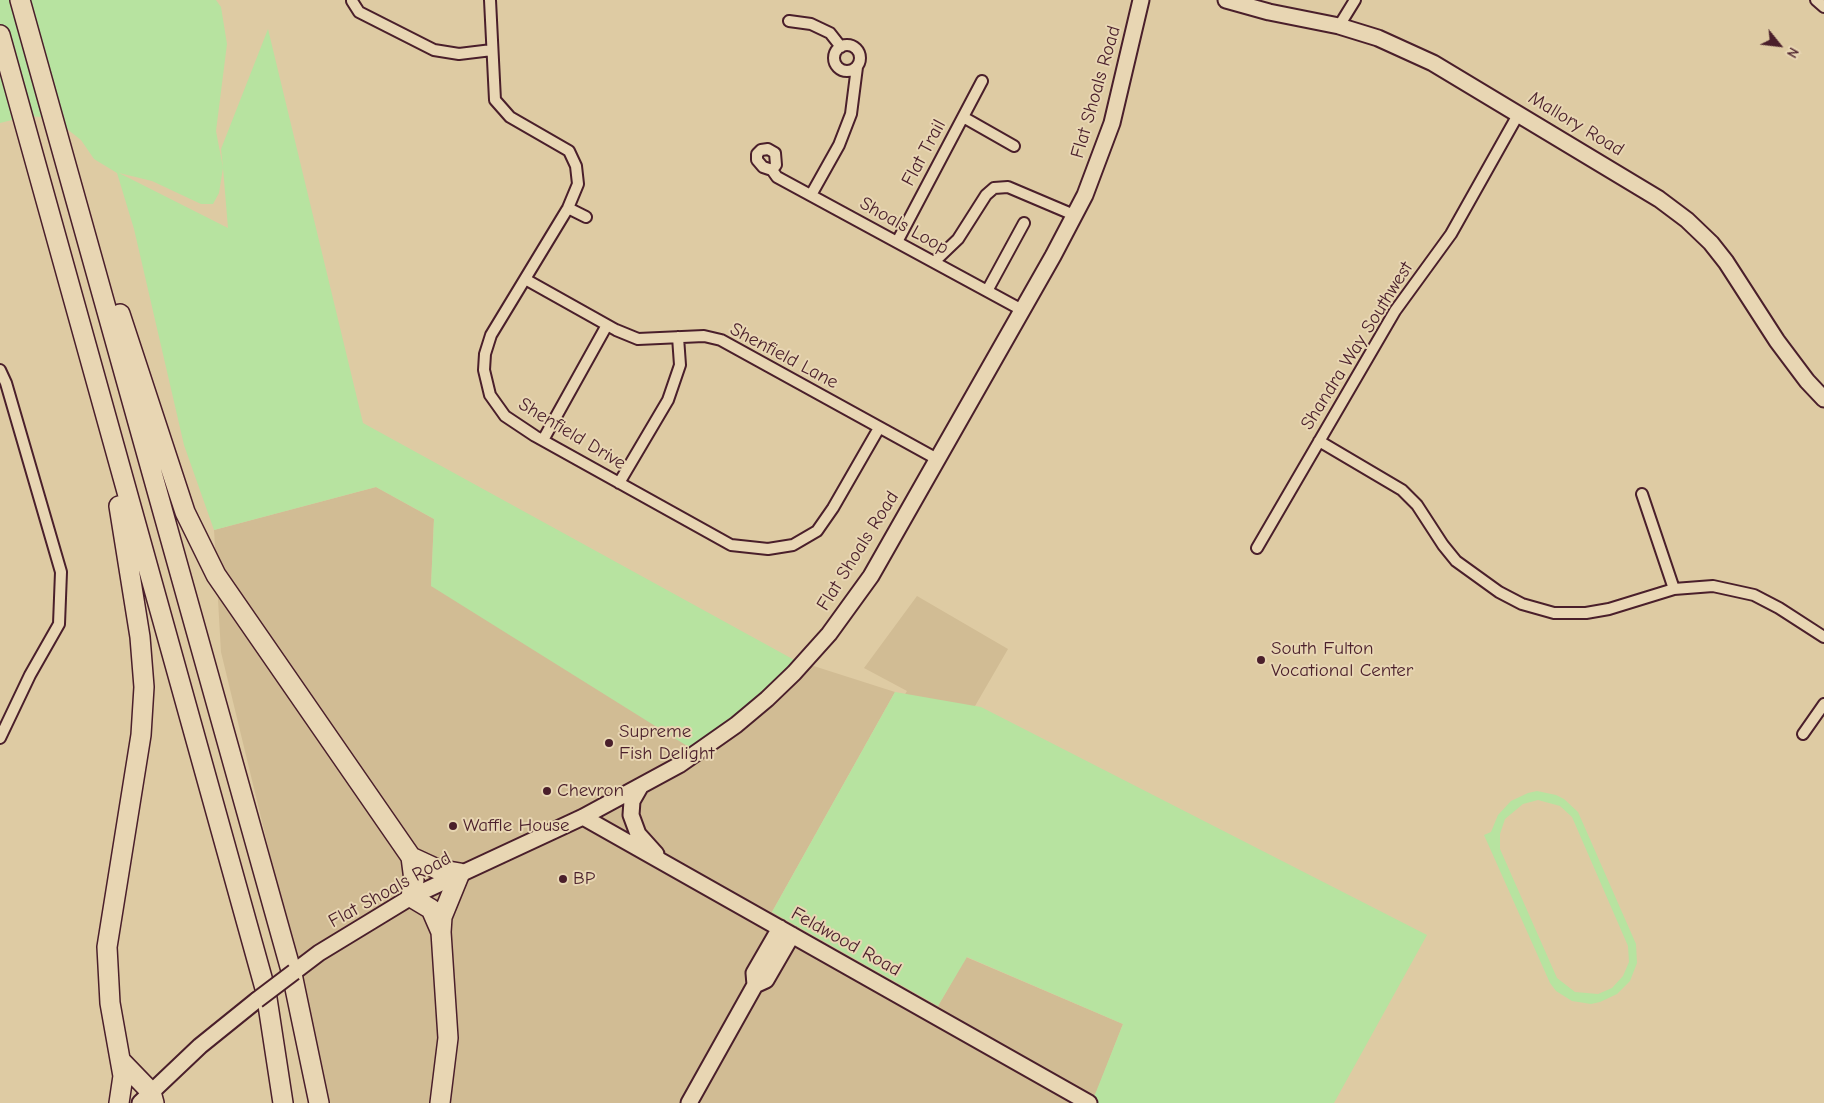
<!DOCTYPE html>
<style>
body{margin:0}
#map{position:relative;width:1824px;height:1103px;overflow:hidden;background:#decba3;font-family:"Comic Neue",sans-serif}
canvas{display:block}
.north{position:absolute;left:1754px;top:20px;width:50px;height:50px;-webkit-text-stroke:4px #e8d6b3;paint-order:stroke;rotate:119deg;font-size:14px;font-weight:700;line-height:20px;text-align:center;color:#4a1f2b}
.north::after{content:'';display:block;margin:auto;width:18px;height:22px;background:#4a1f2b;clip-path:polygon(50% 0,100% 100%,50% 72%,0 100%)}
</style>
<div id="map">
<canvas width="1824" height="1103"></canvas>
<div class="north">N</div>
</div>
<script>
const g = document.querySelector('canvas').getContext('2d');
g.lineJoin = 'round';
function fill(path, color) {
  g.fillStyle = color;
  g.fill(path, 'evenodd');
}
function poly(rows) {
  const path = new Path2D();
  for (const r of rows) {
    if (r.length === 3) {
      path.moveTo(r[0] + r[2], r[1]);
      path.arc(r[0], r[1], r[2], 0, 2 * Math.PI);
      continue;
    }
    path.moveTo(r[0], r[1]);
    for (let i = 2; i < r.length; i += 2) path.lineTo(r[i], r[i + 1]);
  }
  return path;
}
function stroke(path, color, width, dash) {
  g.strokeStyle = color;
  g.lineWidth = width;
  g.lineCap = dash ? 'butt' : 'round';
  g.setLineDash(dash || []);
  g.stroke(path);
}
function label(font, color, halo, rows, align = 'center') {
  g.font = font + ' "Comic Neue",sans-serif';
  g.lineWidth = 4;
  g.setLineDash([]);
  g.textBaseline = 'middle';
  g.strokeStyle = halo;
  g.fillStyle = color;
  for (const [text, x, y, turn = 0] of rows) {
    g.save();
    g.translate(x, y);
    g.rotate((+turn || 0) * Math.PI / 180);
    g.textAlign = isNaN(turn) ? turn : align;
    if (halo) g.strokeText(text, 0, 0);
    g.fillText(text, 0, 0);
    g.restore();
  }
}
const built = poly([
 [376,487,434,519,431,586,798,661,895,692,772,912,938,1006,966,957,1123,1024,1093,1101,1095,1103,330,1103,221,652,214,530],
 [917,596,1008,649,916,808,855,775,907,691,864,668]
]);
const green = poly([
 [0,0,216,0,221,7,227,44,216,131,223,168,221,149,268,29,363,423,798,662,700,754,431,586,434,519,376,487,214,530,184,445,134,229,117,173,94,159,81,140,53,118,28,116,0,123],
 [223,168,228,228,119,173,152,181,201,204,213,204,219,193],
 [895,692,981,707,1427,935,1334,1103,1095,1103,1092,1102,1123,1024,967,957,938,1006,772,912],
 [1537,791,1556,795,1564,799,1578,812,1636,944,1637,963,1630,981,1617,994,1600,1002,1591,1004,1572,1001,1556,991,1550,983,1484,835,1491,832,1498,815,1511,801,1528,793],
 [1538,800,1560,806,1572,817,1628,946,1629,962,1623,976,1612,988,1598,994,1575,992,1557,978,1500,849,1500,834,1505,819,1523,804]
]);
const street = poly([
 [490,0,495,100,510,117,569,151,576,166,578,184,568,208,491,335,485,354,484,370,490,395,505,416,535,436,731,545,768,549,793,545,817,531,833,508,879,428],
 [1816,0,1824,7],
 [352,1,359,12,434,50,459,54,492,50],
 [789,21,811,24,830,33,841,47],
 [1339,26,1355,0],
 [847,58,13],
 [963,117,1014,146],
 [772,170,763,167,757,160,757,154,761,150,768,149,775,153,776,165,772,170,777,177,1022,310],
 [811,195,839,145,851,114,857,67],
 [568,208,586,217],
 [897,242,982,81],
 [934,262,958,239,986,195,994,188,1008,187,1074,215],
 [525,279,616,330,638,339,704,336,721,340,937,459],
 [987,291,1024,223],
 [0,370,6,383,61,572,59,624,30,675,0,738],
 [543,440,607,325],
 [1319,441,1402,490,1417,505,1443,545,1456,561,1499,592,1522,604,1554,613,1586,613,1609,609,1674,589,1713,586,1754,595,1779,608,1824,637],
 [619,483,668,400,680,365,678,337],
 [1642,494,1674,589],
 [1257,548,1395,311,1451,234,1519,113],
 [1803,734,1824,704]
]);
const secondary = poly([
 [1226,0,1269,12,1339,26,1378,38,1433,63,1659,199,1687,220,1711,243,1726,262,1777,341,1807,381,1824,399],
 [640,787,632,801,631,815,638,834,656,854],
 [583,817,1089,1103],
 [294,972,319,953,411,897,583,817,679,765,736,725,767,699,794,673,829,634,871,576,1053,256,1085,195,1112,123,1141,0],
 [755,985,766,980,792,935],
 [140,1103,200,1046,257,1000],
 [689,1103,755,985,754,973,780,928]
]);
const highway = poly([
 [20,0,292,974,319,1103],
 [0,35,266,992,283,1103],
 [120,314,185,512,216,575,411,857,414,880,411,897,431,909,441,932],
 [119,506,140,637,144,687,141,735,107,947,110,1003,123,1076,119,1103],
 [411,857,437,869,460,873,442,917,441,932,448,1038,440,1103],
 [122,1062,151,1092,154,1103]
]);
const secondaryBridge = poly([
 [257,1000,294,972]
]);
const markers = [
 [1261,660,5,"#4a1f2b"],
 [609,743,5,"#4a1f2b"],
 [547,791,5,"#4a1f2b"],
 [453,826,5,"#4a1f2b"],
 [563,879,5,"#4a1f2b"]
];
const streetNames = [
 ["Flat Shoals Road",1096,92,-74],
 ["Mallory Road",1576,124,31],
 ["Flat Trail",924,153,-62],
 ["Shoals Loop",904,226,29],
 ["Shandra Way Southwest",1357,346,-58],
 ["Shenfield Lane",784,356,28],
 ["Shenfield Drive",572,434,31],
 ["Flat Shoals Road",858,551,-58],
 ["Flat Shoals Road",390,890,-29],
 ["Feldwood Road",846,942,29]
];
const poiNames = [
 ["South Fulton",1271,649],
 ["Vocational Center",1271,671],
 ["Supreme",619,732],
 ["Fish Delight",619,754],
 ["Chevron",557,791],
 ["Waffle House",463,826],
 ["BP",573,879]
];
fill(built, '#d1bc94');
fill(green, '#b7e3a0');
stroke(street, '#4a1f2b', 14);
stroke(secondary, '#4a1f2b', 19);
stroke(highway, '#4a1f2b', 22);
stroke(street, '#e8d6b3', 10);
stroke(secondary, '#e8d6b3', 15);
stroke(highway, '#e8d6b3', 19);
stroke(secondaryBridge, '#4a1f2b', 19, []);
stroke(secondaryBridge, '#e8d6b3', 15);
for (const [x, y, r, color] of markers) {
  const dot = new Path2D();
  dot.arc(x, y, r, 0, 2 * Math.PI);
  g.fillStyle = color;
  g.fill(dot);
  stroke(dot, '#e8d6b3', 2);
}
label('19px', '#4a1f2b', '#e8d6b3', streetNames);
label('19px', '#4a1f2b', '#e8d6b3', poiNames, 'left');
</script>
